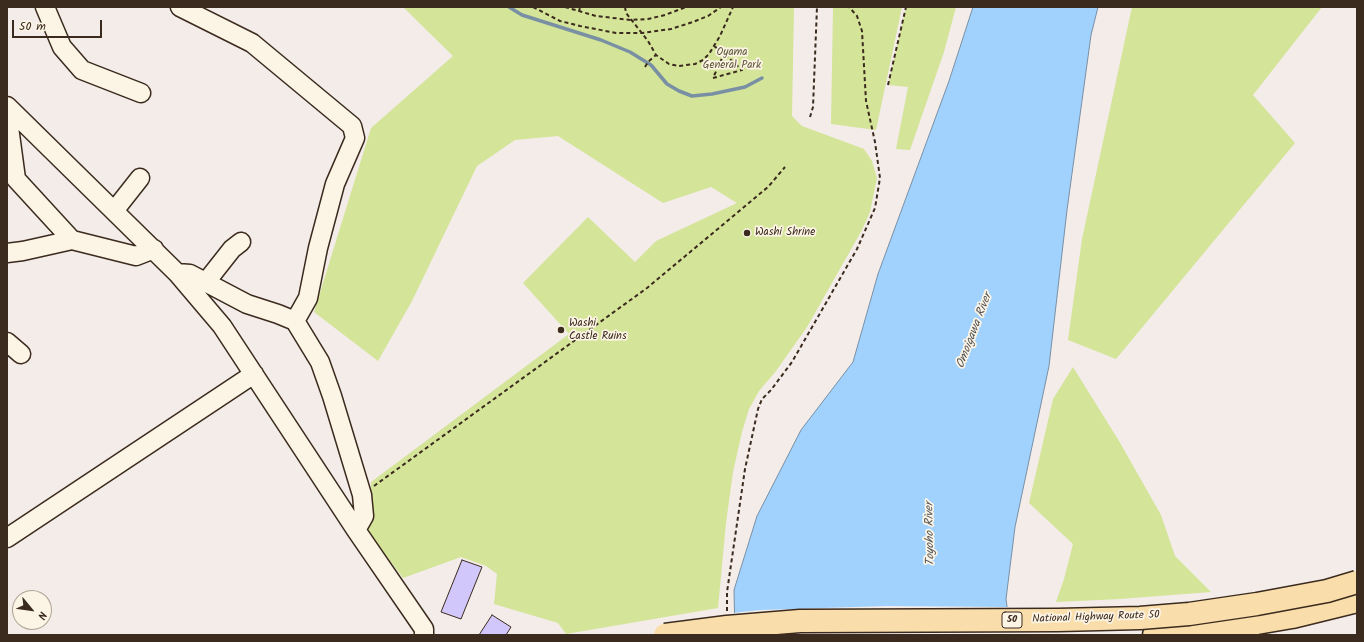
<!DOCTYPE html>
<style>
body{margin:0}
#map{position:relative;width:1364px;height:642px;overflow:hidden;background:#f3ece9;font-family:Kalam,sans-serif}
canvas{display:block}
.frame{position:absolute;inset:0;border:8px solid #3b2a1e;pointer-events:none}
.north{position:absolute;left:12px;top:590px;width:40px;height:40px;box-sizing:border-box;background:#fcf5e5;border:1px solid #afa495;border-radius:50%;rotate:119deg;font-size:11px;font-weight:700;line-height:16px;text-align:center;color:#3b2a1e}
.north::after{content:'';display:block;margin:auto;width:14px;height:18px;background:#3b2a1e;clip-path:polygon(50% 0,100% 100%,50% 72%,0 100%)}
.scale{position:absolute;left:12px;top:20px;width:90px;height:18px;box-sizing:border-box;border:2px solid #3b2a1e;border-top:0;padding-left:5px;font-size:12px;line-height:14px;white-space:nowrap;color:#3b2a1e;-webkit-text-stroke:3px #fcf5e5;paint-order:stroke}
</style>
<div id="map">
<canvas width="1364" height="642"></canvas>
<div class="frame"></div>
<div class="north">N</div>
<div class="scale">50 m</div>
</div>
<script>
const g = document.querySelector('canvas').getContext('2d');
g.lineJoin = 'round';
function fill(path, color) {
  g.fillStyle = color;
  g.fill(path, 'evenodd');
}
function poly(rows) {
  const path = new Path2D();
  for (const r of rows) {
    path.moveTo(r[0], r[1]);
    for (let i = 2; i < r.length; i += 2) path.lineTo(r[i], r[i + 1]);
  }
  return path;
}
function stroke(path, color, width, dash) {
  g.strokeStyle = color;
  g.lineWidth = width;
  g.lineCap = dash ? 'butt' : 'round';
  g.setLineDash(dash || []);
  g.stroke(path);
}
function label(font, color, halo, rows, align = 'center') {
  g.font = font + ' Kalam,sans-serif';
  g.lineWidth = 3.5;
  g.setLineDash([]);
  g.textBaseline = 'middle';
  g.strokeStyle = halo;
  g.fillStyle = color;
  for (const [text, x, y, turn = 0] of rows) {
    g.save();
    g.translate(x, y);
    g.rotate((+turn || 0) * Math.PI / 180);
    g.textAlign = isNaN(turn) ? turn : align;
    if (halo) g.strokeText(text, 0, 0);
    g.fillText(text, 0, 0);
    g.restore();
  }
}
const green = poly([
 [403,7,794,7,792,116,802,126,864,149,872,161,877,178,870,212,862,230,807,327,776,371,759,391,749,409,742,432,733,472,726,523,718,608,566,634,558,623,494,604,497,574,486,566,461,557,403,578,366,529,371,499,371,482,569,334,523,283,588,217,635,262,656,241,737,203,711,187,663,203,558,136,515,140,477,166,412,301,378,361,314,312,371,128,453,56],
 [833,7,902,7,876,130,831,124],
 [906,7,956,7,944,52,910,150,896,149,908,87,888,85],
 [1132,7,1322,7,1253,95,1295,143,1116,359,1068,340,1082,239],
 [1073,367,1119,441,1161,515,1175,556,1211,592,1120,599,1056,602,1064,579,1073,544,1029,503,1053,399]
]);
const water = poly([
 [973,7,1098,7,1091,35,1067,210,1049,366,1015,527,1006,599,1011,635,735,635,734,590,757,516,801,430,853,362,878,274,949,81,973,7]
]);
const pier = poly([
 [887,606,1009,607,1013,635,733,635,733,613,760,610]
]);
const stream = poly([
 [509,7,522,15,601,40,630,52,651,65,667,84,679,91,692,96,712,94,745,87,762,78]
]);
const building = poly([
 [462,560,482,567,461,619,441,612,462,560],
 [492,615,511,627,506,635,479,635,492,615]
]);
const path = poly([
 [533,7,560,21,580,26,616,33,642,33,671,29,693,22,708,16,721,7],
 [565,7,596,16,631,20,648,19,665,15,686,7],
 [625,7,626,13,648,41,656,55,669,64,679,66,695,64,703,60,709,54,720,36,733,7],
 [579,12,580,7],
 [714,46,721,51,742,70,713,78,724,54],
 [645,67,648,62,656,55],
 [888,85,906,7],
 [810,117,813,107,817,7],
 [374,486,647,288,768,187,785,167],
 [727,611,727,592,745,469,758,409,762,399,771,390,792,362,857,249,875,208,880,178,875,142,866,101,862,31,857,16,849,7]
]);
const minor = poly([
 [45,7,62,47,82,70,141,93],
 [180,7,252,43,352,126,355,138,335,184,318,248,308,298,295,321],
 [7,106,177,273,222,326,356,530,424,629,424,635],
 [7,112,16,179,72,240],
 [114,211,140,178],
 [7,253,23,251,72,240,136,256,154,249],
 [177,273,190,274,247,304,278,314,295,321,320,362,332,396,362,495,364,516,356,530],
 [206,282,232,249,241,242],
 [7,342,21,354],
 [7,538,254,374]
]);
const highway = poly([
 [1154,635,1189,633,1257,623,1292,617,1357,601]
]);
const highwayBridge = poly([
 [665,635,727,627,800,621,1058,620,1140,618,1189,614,1257,604,1327,591,1357,582]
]);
const markers = [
 [747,233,4,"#3b2a1e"],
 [561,330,4,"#3b2a1e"]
];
const shields = [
 [1012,620,20]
];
const shieldNames = [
 ["50",1012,620]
];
const parkNames = [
 ["Oyama",732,53],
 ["General Park",732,66]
];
const poiNames = [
 ["Washi Shrine",755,233],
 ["Washi",569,324],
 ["Castle Ruins",569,337]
];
const streetNames = [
 ["National Highway Route 50",1096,618,-2]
];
const waterNames = [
 ["Omoigawa River",975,331,-69],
 ["Toyoho River",931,534,-91]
];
fill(green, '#d4e498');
fill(water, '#a1d2fe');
stroke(water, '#788fa4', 1);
fill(pier, '#f3ece9');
stroke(stream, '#788fa4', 3.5);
fill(building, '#d1c7fa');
stroke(building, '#3b2a1e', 1);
stroke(minor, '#3b2a1e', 21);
stroke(highway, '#3b2a1e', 25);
stroke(path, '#3b2a1e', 2, [4, 3]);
stroke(minor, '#fcf5e5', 18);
stroke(highway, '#f9deab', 22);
stroke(highwayBridge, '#3b2a1e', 25, []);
stroke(highwayBridge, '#f9deab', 22);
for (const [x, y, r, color] of markers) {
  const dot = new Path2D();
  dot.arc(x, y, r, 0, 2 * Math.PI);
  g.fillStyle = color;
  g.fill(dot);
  stroke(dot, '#fcf5e5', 1.5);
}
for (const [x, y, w] of shields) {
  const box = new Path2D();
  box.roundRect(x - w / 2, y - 8, w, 16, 3);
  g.fillStyle = '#fcf5e5';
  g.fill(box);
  stroke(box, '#3b2a1e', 1);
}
label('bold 10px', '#3b2a1e', null, shieldNames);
label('11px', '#61583c', '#fcf5e5', parkNames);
label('11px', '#3b2a1e', '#fcf5e5', poiNames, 'left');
label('11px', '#3b2a1e', '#fcf5e5', streetNames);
label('italic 12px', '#545456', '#fcf5e5', waterNames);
</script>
